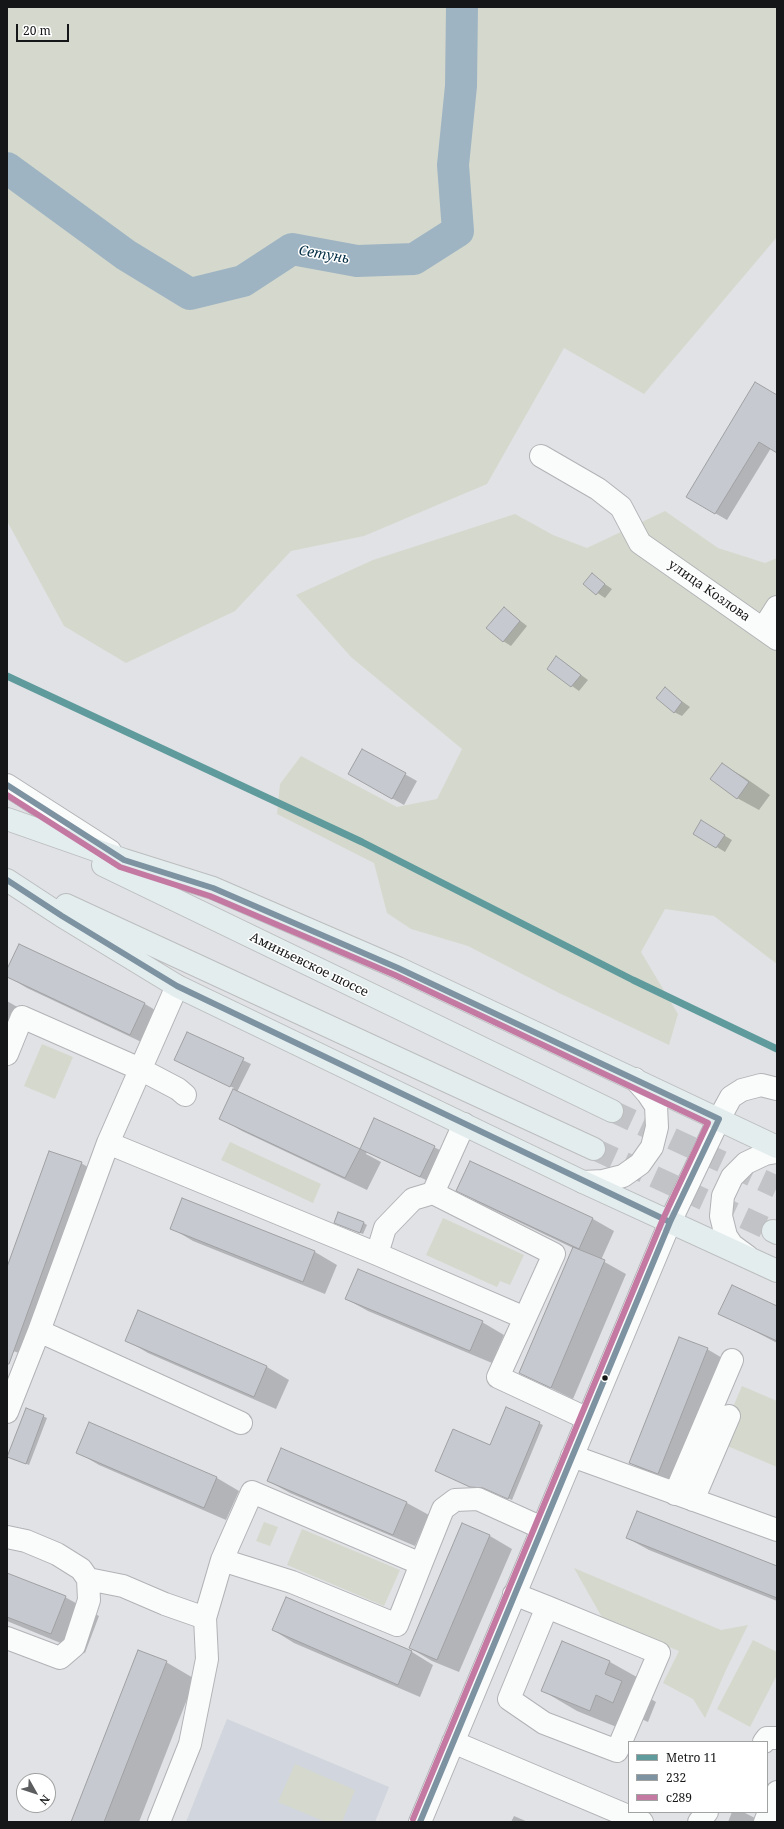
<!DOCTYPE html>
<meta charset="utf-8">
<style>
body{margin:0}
#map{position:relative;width:784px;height:1829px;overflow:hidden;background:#e0e2e5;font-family:"Noto Serif",serif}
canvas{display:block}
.frame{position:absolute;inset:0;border:8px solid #151617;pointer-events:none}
.legend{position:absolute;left:628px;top:1741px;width:140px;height:72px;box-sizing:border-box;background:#fff;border:1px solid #a1a2a2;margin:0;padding:5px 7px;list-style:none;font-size:12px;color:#151617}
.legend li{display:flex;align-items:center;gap:8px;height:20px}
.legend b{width:20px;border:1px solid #a1a2a2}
.north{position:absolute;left:16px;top:1773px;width:40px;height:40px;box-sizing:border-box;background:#fff;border:1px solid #a1a2a2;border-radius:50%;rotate:129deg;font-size:11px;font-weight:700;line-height:16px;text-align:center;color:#151617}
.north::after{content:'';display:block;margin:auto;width:14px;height:18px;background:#5c5d5f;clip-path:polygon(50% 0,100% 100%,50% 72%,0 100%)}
.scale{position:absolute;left:16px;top:24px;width:53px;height:18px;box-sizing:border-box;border:2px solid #151617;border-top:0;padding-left:5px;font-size:12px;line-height:14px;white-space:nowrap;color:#151617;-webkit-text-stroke:3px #fff;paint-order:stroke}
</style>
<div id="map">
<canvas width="784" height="1829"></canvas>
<div class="frame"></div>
<ul class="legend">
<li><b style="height:5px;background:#5f9b9c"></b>Metro 11</li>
<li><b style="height:5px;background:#7d93a2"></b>232</li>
<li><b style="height:5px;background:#c479a3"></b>с289</li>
</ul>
<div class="north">N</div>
<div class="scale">20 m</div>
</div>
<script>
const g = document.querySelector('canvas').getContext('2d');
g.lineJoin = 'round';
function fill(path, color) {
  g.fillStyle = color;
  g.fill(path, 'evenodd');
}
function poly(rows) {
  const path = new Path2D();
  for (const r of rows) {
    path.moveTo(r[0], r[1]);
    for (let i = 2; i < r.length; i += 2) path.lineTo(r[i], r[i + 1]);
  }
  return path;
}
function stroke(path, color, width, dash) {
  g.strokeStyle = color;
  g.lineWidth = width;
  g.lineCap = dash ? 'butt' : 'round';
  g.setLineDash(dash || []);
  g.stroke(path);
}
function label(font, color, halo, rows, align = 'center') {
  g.font = font + ' "Noto Serif",serif';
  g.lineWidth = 3;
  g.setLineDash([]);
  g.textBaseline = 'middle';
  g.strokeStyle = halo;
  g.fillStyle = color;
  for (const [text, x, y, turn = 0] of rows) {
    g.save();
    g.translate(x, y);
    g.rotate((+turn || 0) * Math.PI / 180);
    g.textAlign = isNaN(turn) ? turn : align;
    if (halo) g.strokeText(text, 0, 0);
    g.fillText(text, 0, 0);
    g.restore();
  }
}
const built = poly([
 [227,1719,389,1787,375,1822,186,1822]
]);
const green = poly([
 [7,7,777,7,777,237,644,394,564,348,487,484,364,536,291,551,235,611,126,663,64,626,7,521],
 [665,511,718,548,765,563,777,558,777,964,714,916,665,909,641,952,678,1014,669,1045,559,993,468,946,411,929,387,913,374,863,277,814,280,784,301,756,397,807,437,799,462,749,351,657,296,595,373,560,515,514,553,535,587,548],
 [42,1044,73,1057,55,1099,24,1086],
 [230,1142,321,1184,313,1203,221,1160],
 [443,1218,524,1255,510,1285,500,1281,497,1287,426,1255],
 [742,1386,777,1401,777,1467,718,1442],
 [264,1522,278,1527,270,1546,256,1541],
 [302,1529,400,1570,384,1606,287,1565],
 [574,1568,721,1630,748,1625,726,1670,705,1718,693,1699,663,1683,679,1651,604,1621],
 [753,1640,777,1652,777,1675,750,1727,717,1709],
 [295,1764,355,1790,342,1822,326,1822,278,1802]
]);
const shadow = poly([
 [777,396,777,451,771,448,727,520,687,497],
 [592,575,612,589,605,598,584,584],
 [504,608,527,626,511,646,503,641],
 [557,657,588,680,579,691,548,669],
 [665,689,690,707,682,716,674,712],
 [362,750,417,781,404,805,349,774],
 [722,764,744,777,770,795,759,810,737,798],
 [701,822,732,840,725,852,694,833],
 [20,945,145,1004,167,1017,152,1047,27,988,7,976,7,972],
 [7,1001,19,1008,7,1040],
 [187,1033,251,1064,237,1092,360,1150,375,1119,442,1151,428,1181,367,1152,366,1154,381,1162,367,1190,242,1131,220,1118,234,1088,175,1060],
 [470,1162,593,1219,614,1231,601,1260,626,1274,573,1399,520,1373,573,1248,479,1203,457,1190],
 [81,1163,103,1176,37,1359,7,1349,7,1270],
 [183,1199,315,1252,337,1265,325,1294,193,1241,171,1228],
 [364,1223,367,1225,363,1234,339,1224],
 [346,1299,482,1322,504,1335,492,1363,368,1311],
 [777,1307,777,1343,720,1313],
 [139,1311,267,1367,289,1380,276,1409,148,1353,126,1340],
 [707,1349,729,1362,680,1485,652,1475,630,1463],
 [27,1409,47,1418,29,1465,10,1457],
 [506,1409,543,1425,512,1500,488,1489,475,1488,436,1471,491,1446],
 [90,1423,217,1478,239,1491,226,1520,99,1465,77,1452],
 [281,1450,407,1503,429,1515,415,1546,290,1493,268,1481],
 [463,1525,490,1536,512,1549,459,1672,432,1661,410,1648],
 [627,1538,777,1567,777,1601,649,1550],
 [7,1574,65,1597,99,1616,85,1653,7,1621],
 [287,1598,412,1652,433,1665,420,1697,294,1643,273,1630],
 [166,1662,195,1679,139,1822,72,1822],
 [610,1662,644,1681,639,1692,656,1702,648,1722,630,1714,624,1730,577,1711,543,1691],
 [732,1812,743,1812,761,1821,728,1822],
 [514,1816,528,1822,511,1822]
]);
const river = poly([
 [7,168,126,255,190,294,243,281,292,249,357,261,414,259,458,231,453,165,461,86,462,7]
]);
const building = poly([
 [755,382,777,395,777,453,759,442,715,514,686,497,755,382],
 [592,573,605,584,596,595,583,584,592,573],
 [504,607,520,621,503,642,486,628,504,607],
 [556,656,581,675,571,687,547,669,556,656],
 [665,687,682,702,674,713,656,698,665,687],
 [362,749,406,773,392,799,348,774,362,749],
 [722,763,749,782,737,799,710,779,722,763],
 [701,820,725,835,716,848,693,834,701,820],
 [19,944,145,1003,130,1035,7,977,7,969,19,944],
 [187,1032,244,1058,230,1087,174,1060,187,1032],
 [233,1089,360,1149,345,1178,219,1119,233,1089],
 [374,1118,435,1146,420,1177,360,1149,374,1118],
 [49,1151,82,1162,9,1364,7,1364,7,1267,49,1151],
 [470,1161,593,1218,579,1249,456,1191,470,1161],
 [182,1198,315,1251,303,1282,170,1229,182,1198],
 [338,1212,364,1222,360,1233,334,1223,338,1212],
 [573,1247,605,1260,551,1388,519,1373,573,1247],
 [358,1269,483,1321,470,1351,345,1299,358,1269],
 [732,1285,777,1306,777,1341,718,1314,732,1285],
 [138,1310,267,1366,254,1397,125,1341,138,1310],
 [679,1337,708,1348,658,1474,629,1463,679,1337],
 [506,1407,540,1422,508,1499,483,1488,470,1487,435,1471,453,1429,490,1445,506,1407],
 [26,1408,44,1415,26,1464,7,1457,26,1408],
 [89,1422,217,1477,204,1508,76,1453,89,1422],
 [281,1448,407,1502,393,1535,267,1481,281,1448],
 [637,1511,777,1566,777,1598,626,1538,637,1511],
 [462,1523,490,1535,437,1660,409,1648,462,1523],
 [7,1573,66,1596,51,1634,7,1617,7,1573],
 [286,1597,412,1651,398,1685,272,1630,286,1597],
 [562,1641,610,1661,605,1674,622,1681,613,1703,596,1695,590,1711,541,1691,562,1641],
 [138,1650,167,1661,104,1822,71,1822,138,1650]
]);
const majorTunnel = poly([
 [612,1111,777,1187],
 [594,1149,773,1231]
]);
const minor = poly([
 [541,456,598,489,621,507,640,543,777,639],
 [763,629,777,607],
 [7,785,110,851],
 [177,986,108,1143,377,1254,525,1318,498,1377,588,1419],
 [7,1054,22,1017,140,1069,178,1089,185,1095],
 [583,1182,603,1181,623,1176,640,1164,652,1147,657,1127,656,1106,648,1094,635,1079],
 [433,1193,554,1254,525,1318],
 [377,1254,385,1228,413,1199,433,1193,464,1124],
 [747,1256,732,1245,726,1236,721,1216,723,1196,732,1177,746,1163,765,1154,777,1152],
 [39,1331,241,1423],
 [7,1412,39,1331,108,1143],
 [572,1456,777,1530],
 [675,1494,732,1360],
 [693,1500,729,1416],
 [7,1537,26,1541,57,1554,81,1569,88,1579,89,1600,74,1646,60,1658,7,1638],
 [222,1560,292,1582,397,1625,421,1564],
 [88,1579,123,1586,165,1604,205,1618],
 [514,1594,547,1607,659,1653,617,1751,544,1723,509,1699,547,1607],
 [453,1742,642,1822],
 [764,1742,767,1738,777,1738],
 [159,1822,190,1744,207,1659,205,1618,222,1560,252,1492,421,1564,443,1509,455,1500,478,1499,542,1528],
 [420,1822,670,1222,719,1119,731,1097,742,1090,761,1085,777,1089],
 [699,1822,707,1812],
 [765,1822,777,1792]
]);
const major = poly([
 [7,819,124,860,213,888,398,968,777,1147],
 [103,865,612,1111],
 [7,880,62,916,177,986,583,1182,777,1271],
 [66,905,594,1149],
 [773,1231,777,1233]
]);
const bus1 = poly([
 [7,785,124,860,213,888,398,968,719,1119,670,1222,420,1822],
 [7,880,62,916,177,986,670,1222]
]);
const bus2 = poly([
 [7,795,120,867,210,896,395,975,708,1123,663,1219,413,1819]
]);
const metro1 = poly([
 [7,676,362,842,633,980,777,1049]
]);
const markers = [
 [605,1378,3.5,"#151617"]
];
const streetNames = [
 ["улица Козлова",709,591,35],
 ["Аминьевское шоссе",309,965,26]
];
const waterNames = [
 ["Сетунь",324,255,10]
];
fill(built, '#d1d5dd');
fill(green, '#d5d9cd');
fill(shadow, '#0003');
stroke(river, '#9fb4c3', 32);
fill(building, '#c6c9d0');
stroke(building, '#9fa0a2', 1);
stroke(majorTunnel, '#c2c3c6', 22, [22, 11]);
stroke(minor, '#b2b3b6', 24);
stroke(major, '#bcbdbe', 24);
stroke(minor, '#fafbfb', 22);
stroke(major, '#e3edee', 22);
stroke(bus1, '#7d93a2', 6);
stroke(bus2, '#c479a3', 6);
stroke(metro1, '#5f9b9c', 7);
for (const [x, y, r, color] of markers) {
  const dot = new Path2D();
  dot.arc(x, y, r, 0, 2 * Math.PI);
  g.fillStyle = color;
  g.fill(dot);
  stroke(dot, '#fff', 1.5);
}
label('13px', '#151617', '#fff', streetNames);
label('italic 14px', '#042e44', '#fff', waterNames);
</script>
